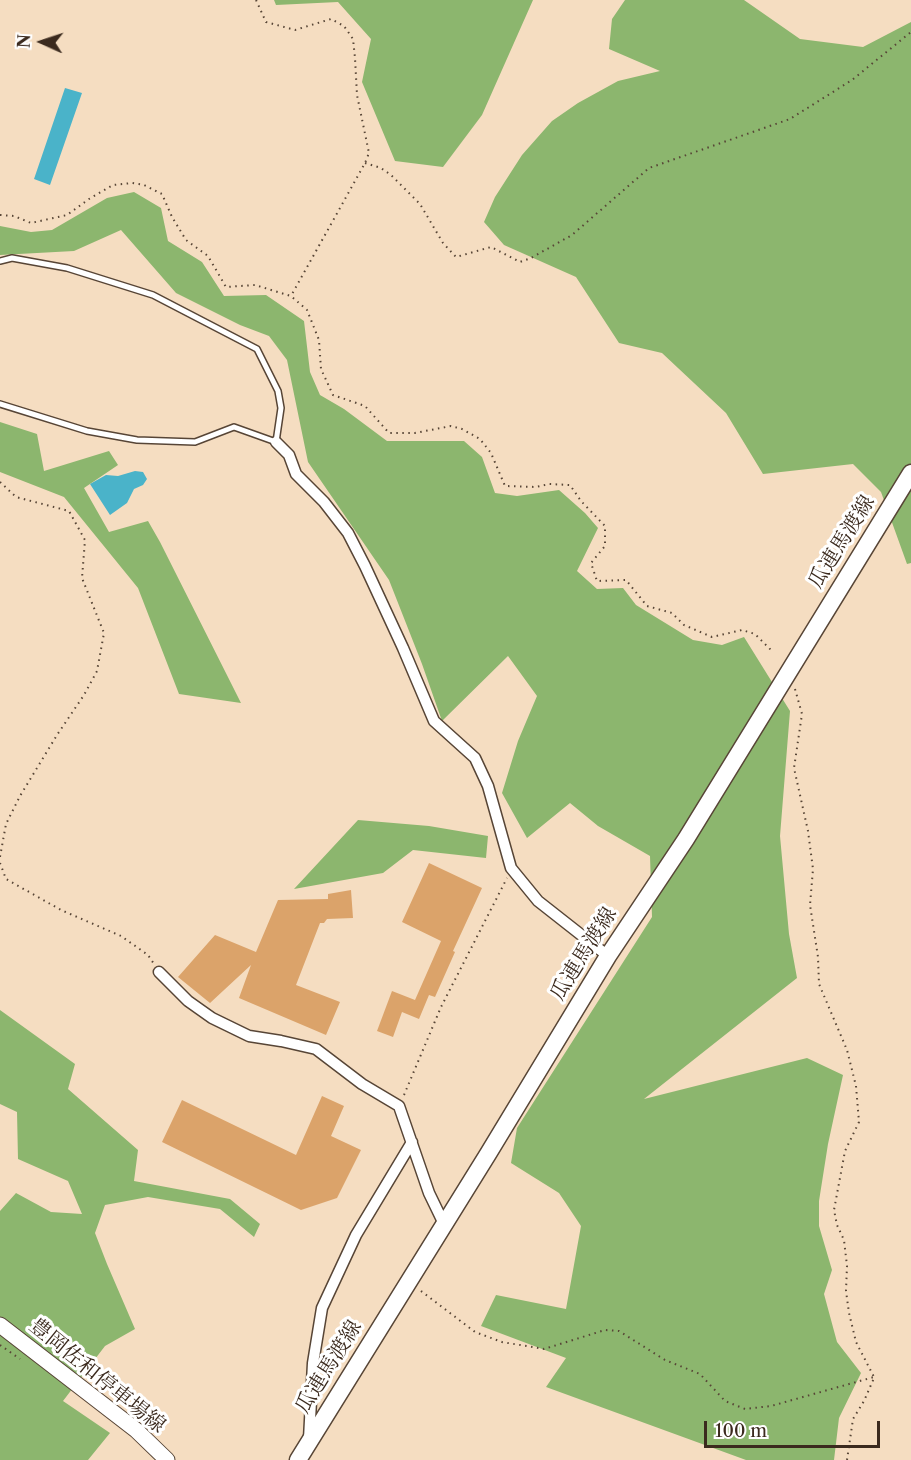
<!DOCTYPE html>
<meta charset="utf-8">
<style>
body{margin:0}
#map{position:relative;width:911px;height:1460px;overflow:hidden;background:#f5ddc1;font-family:"Libre Caslon Text",serif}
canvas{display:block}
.north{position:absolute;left:12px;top:12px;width:60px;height:60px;-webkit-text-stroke:4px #fff;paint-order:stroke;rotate:273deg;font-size:16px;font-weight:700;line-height:24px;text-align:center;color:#3b2a1e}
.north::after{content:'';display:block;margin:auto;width:21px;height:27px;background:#3b2a1e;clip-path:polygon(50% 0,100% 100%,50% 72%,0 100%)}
.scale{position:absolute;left:704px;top:1421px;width:176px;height:27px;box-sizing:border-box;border:3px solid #3b2a1e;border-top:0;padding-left:8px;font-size:18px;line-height:21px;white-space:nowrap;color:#3b2a1e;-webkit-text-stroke:4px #fff;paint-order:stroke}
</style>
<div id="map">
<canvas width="911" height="1460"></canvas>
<div class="north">N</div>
<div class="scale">100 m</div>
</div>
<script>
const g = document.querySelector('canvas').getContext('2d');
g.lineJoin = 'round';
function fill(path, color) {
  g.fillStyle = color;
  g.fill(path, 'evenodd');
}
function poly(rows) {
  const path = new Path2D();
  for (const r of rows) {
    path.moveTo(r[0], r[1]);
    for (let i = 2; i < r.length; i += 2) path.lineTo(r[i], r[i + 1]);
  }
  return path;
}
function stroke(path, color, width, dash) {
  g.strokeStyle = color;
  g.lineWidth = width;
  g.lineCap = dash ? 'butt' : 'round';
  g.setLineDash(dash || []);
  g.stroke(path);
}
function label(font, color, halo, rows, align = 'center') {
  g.font = font + ' "Libre Caslon Text","Noto Serif JP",serif';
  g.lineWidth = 6;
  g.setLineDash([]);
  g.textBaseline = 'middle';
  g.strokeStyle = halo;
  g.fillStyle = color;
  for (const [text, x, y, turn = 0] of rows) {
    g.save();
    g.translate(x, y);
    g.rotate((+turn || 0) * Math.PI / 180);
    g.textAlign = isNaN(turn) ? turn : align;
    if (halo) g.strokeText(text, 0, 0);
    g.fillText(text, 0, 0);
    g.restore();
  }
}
const forest = poly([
 [274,0,533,0,482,115,443,167,395,161,362,82,371,39,338,2,276,5],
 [625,0,744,0,800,39,863,47,911,22,911,563,907,564,881,492,853,464,763,474,726,413,662,353,619,343,576,277,504,245,484,222,495,197,522,155,552,121,578,103,618,81,660,71,609,49,612,19],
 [134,192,161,208,168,241,202,262,224,296,266,295,304,321,310,372,320,395,344,409,387,441,464,441,482,457,495,493,517,496,559,490,585,513,598,528,577,571,597,589,623,588,636,605,693,640,722,645,744,637,790,711,780,836,789,934,797,978,644,1099,807,1058,843,1075,828,1144,819,1201,819,1226,832,1270,824,1294,837,1342,861,1373,839,1418,834,1460,746,1460,546,1387,566,1358,481,1326,496,1295,566,1309,581,1226,559,1193,511,1163,517,1128,652,917,650,856,598,826,570,803,527,838,502,793,518,741,537,696,508,656,442,721,422,664,389,580,308,462,287,360,269,336,240,325,176,293,121,230,74,251,0,255,0,226,31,232,52,230,107,198],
 [0,422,37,434,44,471,109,451,118,465,84,488,109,532,148,521,160,542,241,703,179,694,138,588,64,497,0,472],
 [358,820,429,826,488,836,486,858,413,850,383,873,294,889],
 [0,1010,75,1064,68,1089,138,1150,134,1181,230,1199,260,1224,254,1237,220,1209,148,1197,105,1205,95,1233,107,1264,135,1329,105,1346,63,1401,110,1433,88,1460,0,1460,0,1211,16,1193,51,1212,82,1214,68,1181,18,1159,17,1112,0,1104]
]);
const water = poly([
 [65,88,82,93,50,185,34,179],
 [135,471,143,472,147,479,143,485,134,489,127,503,110,515,90,484,106,475,118,476]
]);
const building = poly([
 [429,863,482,888,453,951,455,952,435,997,429,995,419,1019,402,1012,393,1037,377,1031,392,991,415,1000,441,941,402,922],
 [351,890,353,918,327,919,324,923,320,923,296,985,340,1002,326,1035,239,998,251,965,210,1003,178,977,215,935,256,952,278,900,328,899,328,894],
 [322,1096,344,1106,331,1136,361,1150,337,1198,301,1210,162,1142,182,1100,296,1155]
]);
const path = poly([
 [256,0,266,22,295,30,331,19,344,26,353,39,355,58,357,95,369,153,365,163,291,296],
 [365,163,381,168,391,175,420,204,443,243,456,257,491,247,520,262,531,258,572,235,649,168,790,119,852,80,911,32],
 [0,215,14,216,31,223,67,215,89,199,113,185,132,183,144,185,162,194,172,217,186,240,208,256,226,287,255,285,291,296,307,310,319,340,321,369,333,395,365,406,389,433,415,433,451,426,462,429,480,439,491,453,505,486,536,487,549,484,570,485,581,501,605,526,605,546,591,563,597,581,626,580,647,606,672,613,684,625,712,637,742,630,755,634,772,651],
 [0,482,16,497,69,511,85,540,82,578,104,633,97,671,84,695,57,735,20,796,6,824,0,857],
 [795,689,802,714,794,768,808,831,813,869,810,905,818,957,819,984,847,1050,856,1086,859,1122,845,1151,834,1210,837,1225,844,1240,847,1266,846,1291,849,1313,856,1342,874,1377],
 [0,863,6,879,61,910,121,936,148,955,154,964],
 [404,1095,441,1007,507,878],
 [421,1291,475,1332,502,1342,544,1349,605,1330,619,1331,665,1360,700,1374,725,1401,745,1409,771,1406,874,1377],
 [0,1345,20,1359],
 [847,1460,853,1419,864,1401,874,1378]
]);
const service = poly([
 [0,261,12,258,67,268,153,295,257,349,278,391,281,408,276,442,234,427,195,442,137,440,87,431,0,404]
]);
const minor = poly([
 [276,442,289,455,296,474,324,502,348,533,365,566,403,648,434,721,475,758,488,786,511,868,538,901,608,956],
 [159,972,188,1001,212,1018,249,1036,281,1041,316,1049,362,1084,399,1106,429,1193,444,1224],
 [309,1439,313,1363,322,1308,356,1235,412,1142]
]);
const secondary = poly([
 [0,1325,136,1430,167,1460]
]);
const primary = poly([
 [298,1460,488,1154,608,956,686,839,911,473]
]);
const streetNames = [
 ["瓜連馬渡線",842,542,-58],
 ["瓜連馬渡線",584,954,-58],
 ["瓜連馬渡線",329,1367,-58],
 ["豊岡佐和停車場線",97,1376,39]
];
fill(forest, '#8cb66e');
fill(water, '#4ab3c9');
fill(building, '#dba36a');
stroke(service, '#574536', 8);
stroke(minor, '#574536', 13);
stroke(secondary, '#574536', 17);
stroke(primary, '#574536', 19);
stroke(path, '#574536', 2, [1.5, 4.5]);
stroke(service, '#fff', 5);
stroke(minor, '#fff', 10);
stroke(secondary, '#fff', 15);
stroke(primary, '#fff', 16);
label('21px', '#3b2a1e', '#fff', streetNames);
</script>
